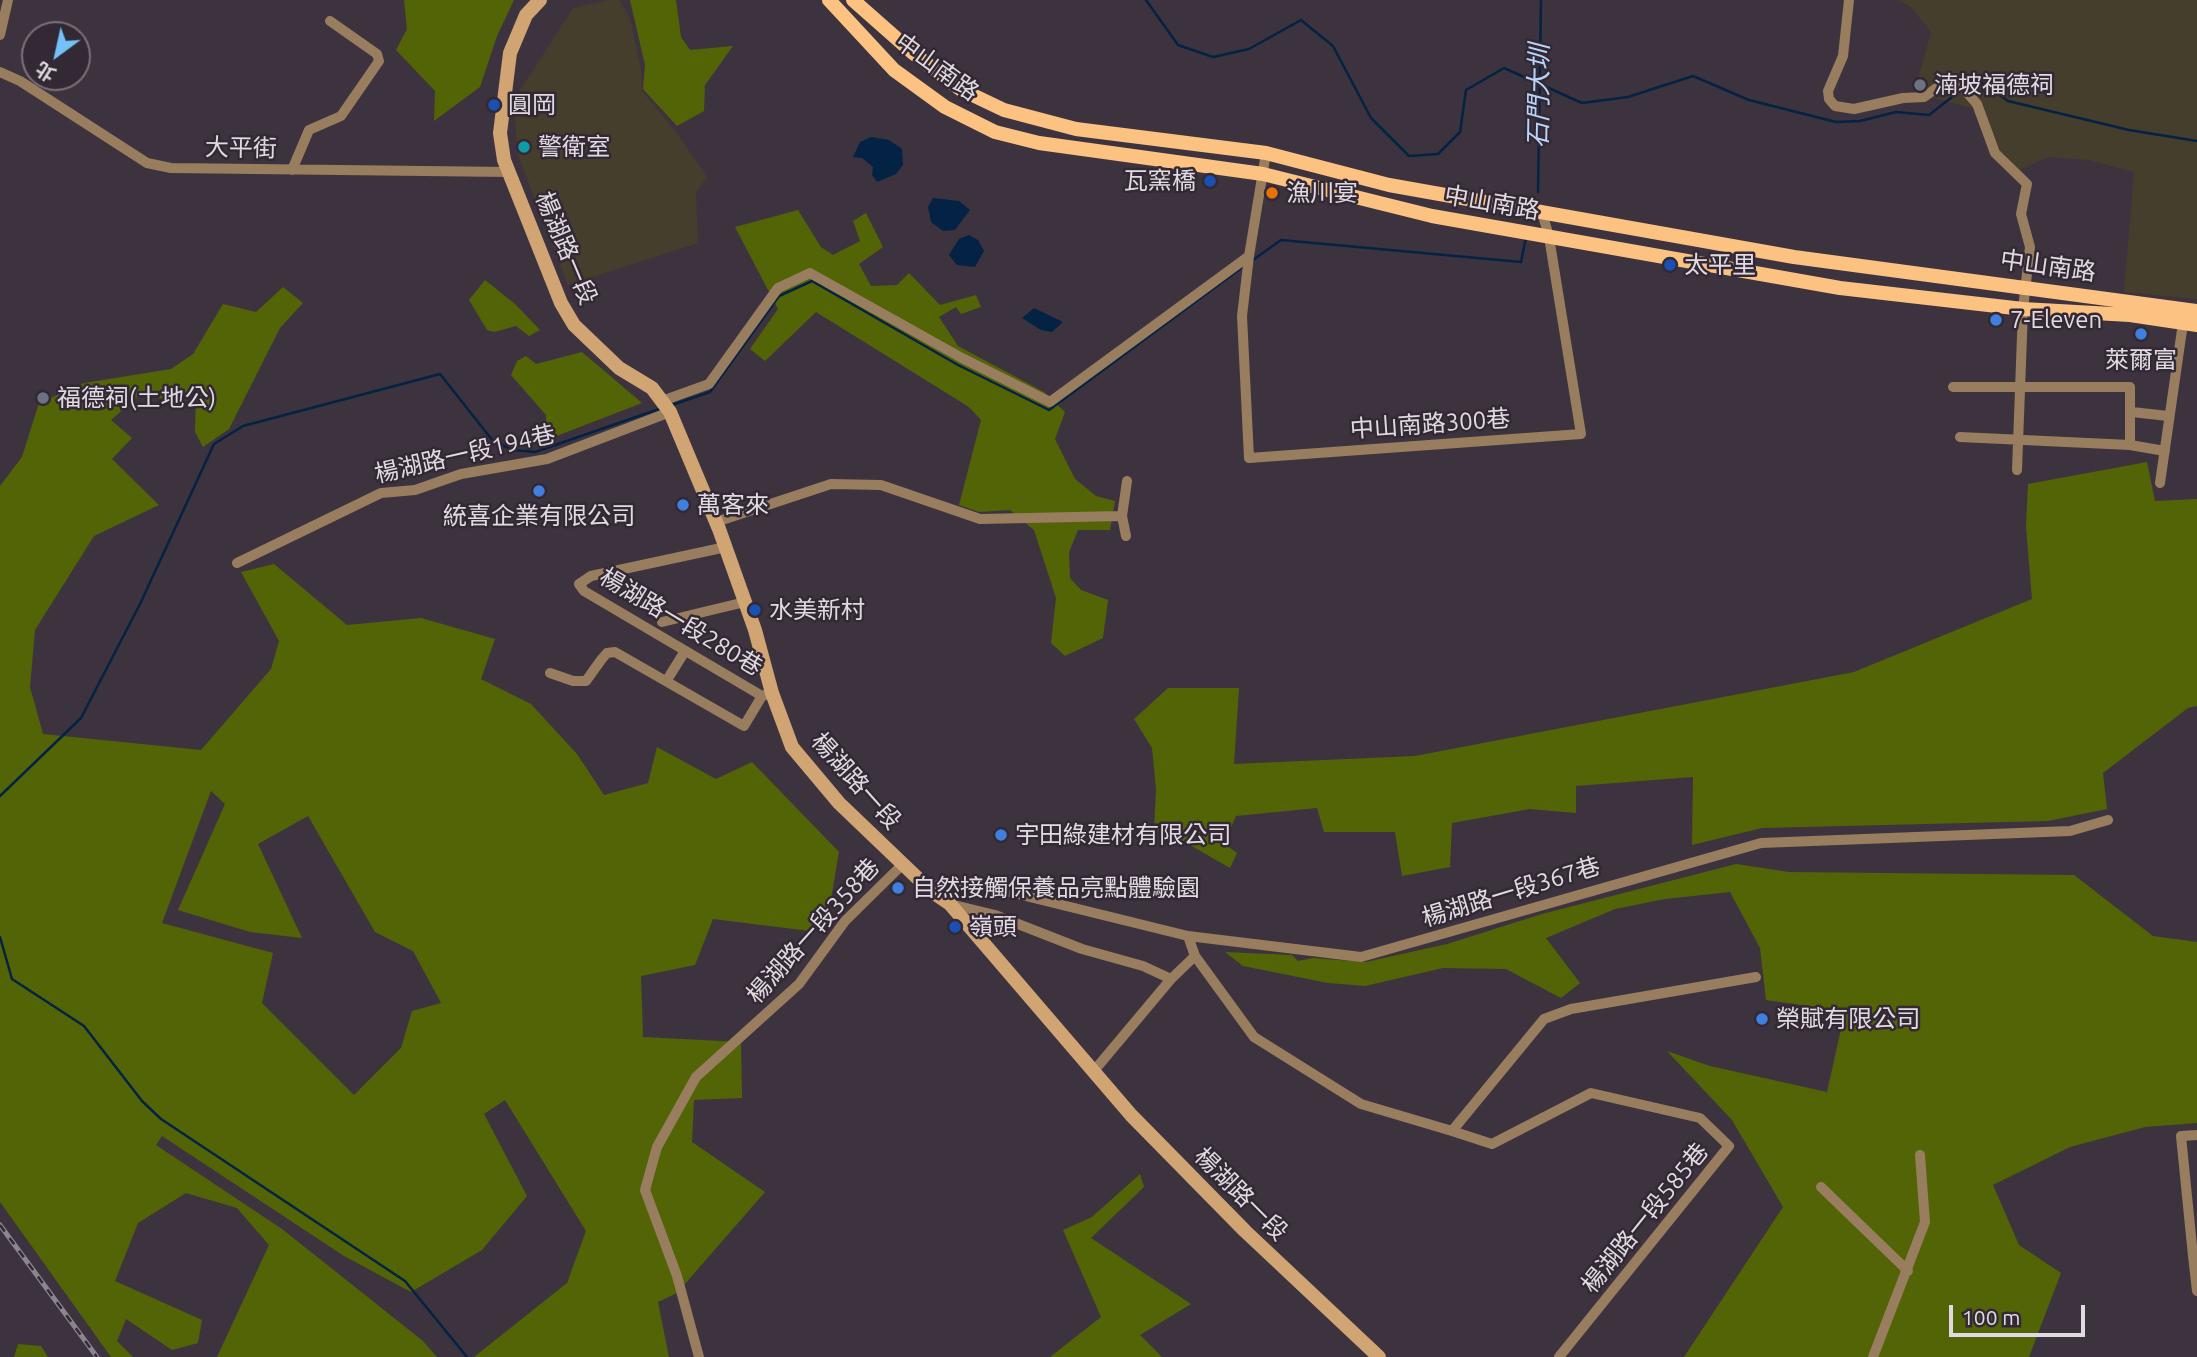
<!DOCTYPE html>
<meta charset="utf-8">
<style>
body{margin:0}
#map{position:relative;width:2197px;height:1357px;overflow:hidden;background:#3d333f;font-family:Ubuntu,"Noto Sans TC",sans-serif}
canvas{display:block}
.north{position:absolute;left:21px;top:21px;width:70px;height:70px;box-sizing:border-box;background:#332935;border:2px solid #79707a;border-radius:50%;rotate:213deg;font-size:19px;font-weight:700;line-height:28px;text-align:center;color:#e1dae2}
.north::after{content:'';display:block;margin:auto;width:24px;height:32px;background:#73c1f6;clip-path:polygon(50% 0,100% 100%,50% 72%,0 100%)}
.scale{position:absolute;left:1949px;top:1305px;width:136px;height:32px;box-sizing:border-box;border:4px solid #e1dae2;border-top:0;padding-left:9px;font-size:21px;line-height:24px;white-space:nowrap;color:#e1dae2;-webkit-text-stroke:5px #332935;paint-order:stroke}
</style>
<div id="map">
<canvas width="2197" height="1357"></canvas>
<div class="north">北</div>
<div class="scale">100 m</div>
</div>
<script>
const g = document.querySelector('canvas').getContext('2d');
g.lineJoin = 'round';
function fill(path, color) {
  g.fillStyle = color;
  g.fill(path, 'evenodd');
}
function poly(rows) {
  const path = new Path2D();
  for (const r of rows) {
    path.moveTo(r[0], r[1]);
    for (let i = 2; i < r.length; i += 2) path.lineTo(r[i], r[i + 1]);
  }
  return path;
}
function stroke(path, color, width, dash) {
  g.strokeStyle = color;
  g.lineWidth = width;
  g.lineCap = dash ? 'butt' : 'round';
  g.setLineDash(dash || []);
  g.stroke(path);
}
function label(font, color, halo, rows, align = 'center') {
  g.font = font + ' Ubuntu,"Noto Sans TC",sans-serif';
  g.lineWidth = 5;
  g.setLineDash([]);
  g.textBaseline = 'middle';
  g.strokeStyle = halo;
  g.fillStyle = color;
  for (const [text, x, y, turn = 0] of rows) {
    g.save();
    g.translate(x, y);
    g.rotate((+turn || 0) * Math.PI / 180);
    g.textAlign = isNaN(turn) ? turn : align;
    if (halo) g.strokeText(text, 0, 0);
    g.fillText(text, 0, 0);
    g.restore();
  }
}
const industrial = poly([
 [610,0,620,0,630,18,641,69,642,91,676,132,707,177,696,193,698,243,568,285,518,155,513,93,519,92,573,8],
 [1897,0,2197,0,2197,299,2124,292,2134,172,2089,160,2048,157,2018,171,1997,147,1978,110,1924,95,1917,82,1931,32,1910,6]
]);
const green = poly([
 [404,0,514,0,497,36,480,87,434,121,435,91,396,50,407,29],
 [630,0,676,0,681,37,690,50,733,46,705,85,704,111,677,126,643,89,645,65],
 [798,210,821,247,833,255,860,241,853,221,866,213,883,247,859,264,871,286,897,285,909,273,940,305,976,295,981,307,961,314,956,307,939,317,958,346,1044,392,1065,412,1055,439,1075,479,1096,496,1115,501,1110,530,1078,530,1069,552,1070,578,1081,590,1108,600,1103,638,1065,656,1051,643,1056,598,1034,530,1010,510,979,512,959,505,981,420,969,407,816,312,765,361,750,349,778,309,735,227],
 [485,280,515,304,540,330,529,336,516,326,494,332,487,330,469,300],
 [283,287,303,303,280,328,229,429,203,447,195,432,196,394,165,400,144,391,111,420,132,438,112,459,159,505,94,536,35,630,30,687,43,734,201,750,271,669,279,641,241,572,274,564,347,625,421,618,495,639,481,679,531,704,577,754,604,795,648,783,657,747,716,779,752,762,839,852,828,917,810,931,713,919,695,965,641,976,643,1037,741,1042,742,1098,694,1100,692,1142,765,1192,677,1293,658,1302,669,1357,474,1357,567,1283,586,1231,505,1100,484,1114,527,1196,482,1250,411,1292,344,1256,162,1136,156,1145,282,1229,423,1341,437,1357,217,1357,269,1245,237,1208,186,1193,138,1223,115,1281,202,1320,198,1343,172,1350,126,1319,117,1341,133,1357,111,1357,0,1202,0,486,22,457,39,403,84,383,171,369,193,354,223,304,256,312],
 [211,791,225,804,178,910,250,932,302,938,258,844,308,816,375,932,413,951,441,1003,412,1011,401,1048,354,1095,262,1003,273,953,162,923],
 [582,352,642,403,546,440,546,415,511,375,517,361,526,356,536,364],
 [2147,462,2155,501,2197,499,2197,706,2188,708,2103,773,2107,809,2048,821,1762,828,1692,845,1693,777,1576,786,1576,813,1530,809,1452,823,1450,867,1402,876,1395,832,1324,832,1317,808,1236,816,1224,844,1237,853,1230,868,1171,834,1154,830,1156,789,1152,748,1134,719,1168,688,1239,688,1234,764,1415,756,1854,672,2032,599,2026,527,2028,484],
 [1736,864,1789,872,2074,875,2153,936,2197,942,2197,1123,2145,1127,2070,1147,1993,1185,2019,1245,2061,1273,2029,1357,1684,1357,1783,1207,1732,1120,1667,1051,1710,1066,1827,1092,1845,1011,1766,1000,1760,948,1730,892,1665,899,1615,909,1546,938,1580,983,1561,998,1506,969,1443,968,1365,986,1328,983,1243,966,1225,952,1292,955,1298,961,1313,958,1366,962,1447,944,1542,914],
 [1140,1174,1144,1187,1091,1238,1191,1304,1140,1335,1162,1357,1050,1357,1101,1317,1063,1230,1092,1217],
 [18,1344,41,1346,48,1357,14,1357]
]);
const water = poly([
 [871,137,889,140,902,149,903,165,896,174,877,182,872,175,873,167,862,158,853,157,860,142],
 [933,198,959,201,970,210,955,230,943,231,931,222,928,207],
 [969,235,978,240,984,251,975,267,957,265,949,255,959,239],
 [1034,308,1063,322,1052,332,1041,330,1022,318]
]);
const stream = poly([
 [1146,0,1178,45,1213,57,1249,49,1301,20,1333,46,1371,118,1409,156,1438,154,1460,132,1466,90,1504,68,1582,103,1628,97,1693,76,1749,100,1836,122,1860,121,1896,112,1929,115,1961,90],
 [1966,85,1975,78,2008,101,2129,130,2197,141],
 [1538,192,1541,0],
 [1253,260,1281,240,1521,262,1526,237],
 [672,405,710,392,779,296,812,281,958,365,1049,410,1244,266],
 [0,796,81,718,140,604,214,444,243,426,440,374,493,441,513,450,535,452,662,408],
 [0,937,12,979,84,1026,142,1101,161,1119,405,1281,467,1357]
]);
const street = poly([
 [1849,0,1843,56,1828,91,1829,99,1835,106,1854,109,1903,98,1924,97,1949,79,1955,79,1977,104,1995,153,2027,184,2021,214,2030,247,2023,309,2017,470],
 [0,35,8,0],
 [0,72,20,81,147,163,171,168,509,172],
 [292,170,309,130,341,116,379,61,377,54,330,21],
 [1249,256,1242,316,1249,458,1581,434,1549,237,1542,212],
 [1953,387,2130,387,2130,445,1960,437],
 [662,401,709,384,778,288,810,273,962,358,1050,402,1249,256,1266,153],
 [2132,412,2168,416],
 [2130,445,2165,451],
 [2160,483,2183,323],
 [716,522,831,484,881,485,980,519,1122,516],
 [1126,536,1122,516,1127,481],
 [726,547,591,576,579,584,584,591,762,696],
 [237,563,381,493,415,490,461,474,547,459,670,412],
 [662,622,745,602],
 [550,673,573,681,586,681,601,660,607,653,615,652,744,726,762,696,768,694],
 [667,680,685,651],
 [931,891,942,882,981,885,1188,936,1361,957,1761,843,2070,831,2108,820],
 [950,904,995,915,1082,949,1143,966,1171,979],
 [1188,936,1195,956,1254,1037,1361,1104,1452,1131,1544,1019,1571,1009,1756,977],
 [1093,1072,1171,979,1195,956],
 [1452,1131,1492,1144,1591,1093,1700,1118,1729,1146,1559,1357],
 [1821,1187,1908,1271],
 [2193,1256,2181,1136,2197,1135],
 [2196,1256,2193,1256,2197,1291],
 [699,1357,677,1276,645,1190,657,1147,696,1077,799,984,845,921,903,864],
 [1873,1357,1925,1222,1920,1155]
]);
const secondary = poly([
 [540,0,526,15,510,53,500,133,504,160,561,303,574,325,619,368,652,388,670,412,719,529,755,630,772,693,792,747,839,803,931,891,950,904,1131,1115,1245,1231,1379,1357]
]);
const primary = poly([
 [829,0,894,70,945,107,995,132,1039,143,1263,174,1432,216,1840,288,2023,309,2130,315,2197,325],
 [853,0,913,53,960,89,1004,110,1076,129,1266,153,1389,185,1794,257,2197,311]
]);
const rail = poly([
 [0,1225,97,1357]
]);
const markers = [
 [1920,85,7,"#6b7280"],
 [494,105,7,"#1a4fb4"],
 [524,147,7,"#0f9aa8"],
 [1210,181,7,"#1a4fb4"],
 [1272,193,7,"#e8710a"],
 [1670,265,7,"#1a4fb4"],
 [1996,320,7,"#3f7fe0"],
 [2141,334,7,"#3f7fe0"],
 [43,398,7,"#6b7280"],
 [539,491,7,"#3f7fe0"],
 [683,505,7,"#3f7fe0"],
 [755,610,7,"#1a4fb4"],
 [1001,835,7,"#3f7fe0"],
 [898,888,7,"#3f7fe0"],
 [955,927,7,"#1a4fb4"],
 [1762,1019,7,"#3f7fe0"]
];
const streetNames = [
 ["中山南路",937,67,36],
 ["大平街",241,148,1],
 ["中山南路",1492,203,10],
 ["楊湖路一段",566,248,67],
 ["中山南路",2048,266,8],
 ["中山南路300巷",1430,424,-4],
 ["楊湖路一段194巷",465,454,-13],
 ["楊湖路一段280巷",681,622,31],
 ["楊湖路一段",856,781,48],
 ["楊湖路一段367巷",1511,892,-17],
 ["楊湖路一段358巷",813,931,-48],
 ["楊湖路一段",1241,1194,45],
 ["楊湖路一段585巷",1645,1218,-51]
];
const poiNames = [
 ["湳坡福德祠",1934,85],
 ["圓岡",508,105],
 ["警衛室",538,147],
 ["瓦窯橋",1196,181,"right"],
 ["漁川宴",1286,193],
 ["太平里",1684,265],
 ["7-Eleven",2010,320],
 ["萊爾富",2141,360,"center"],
 ["福德祠(土地公)",57,398],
 ["萬客來",697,505],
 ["統喜企業有限公司",539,516,"center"],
 ["水美新村",769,610],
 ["宇田綠建材有限公司",1015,835],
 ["自然接觸保養品亮點體驗園",912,888],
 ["嶺頭",969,927],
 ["榮賦有限公司",1776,1019]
];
const waterNames = [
 ["石門大圳",1539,96,-89]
];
fill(industrial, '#463e2c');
fill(green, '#536406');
fill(water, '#032244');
stroke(stream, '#032244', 2.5);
stroke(street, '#997d5f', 10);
stroke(secondary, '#d1a473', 14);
stroke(primary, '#fcc282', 14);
stroke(rail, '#8c848e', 5);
stroke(rail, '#332935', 2.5, [8]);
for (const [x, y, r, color] of markers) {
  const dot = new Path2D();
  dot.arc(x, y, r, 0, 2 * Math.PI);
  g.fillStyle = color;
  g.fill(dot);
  stroke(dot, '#332935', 2.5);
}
label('24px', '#e1dae2', '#332935', streetNames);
label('24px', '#e1dae2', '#332935', poiNames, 'left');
label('italic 26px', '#b7d5fa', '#332935', waterNames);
</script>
